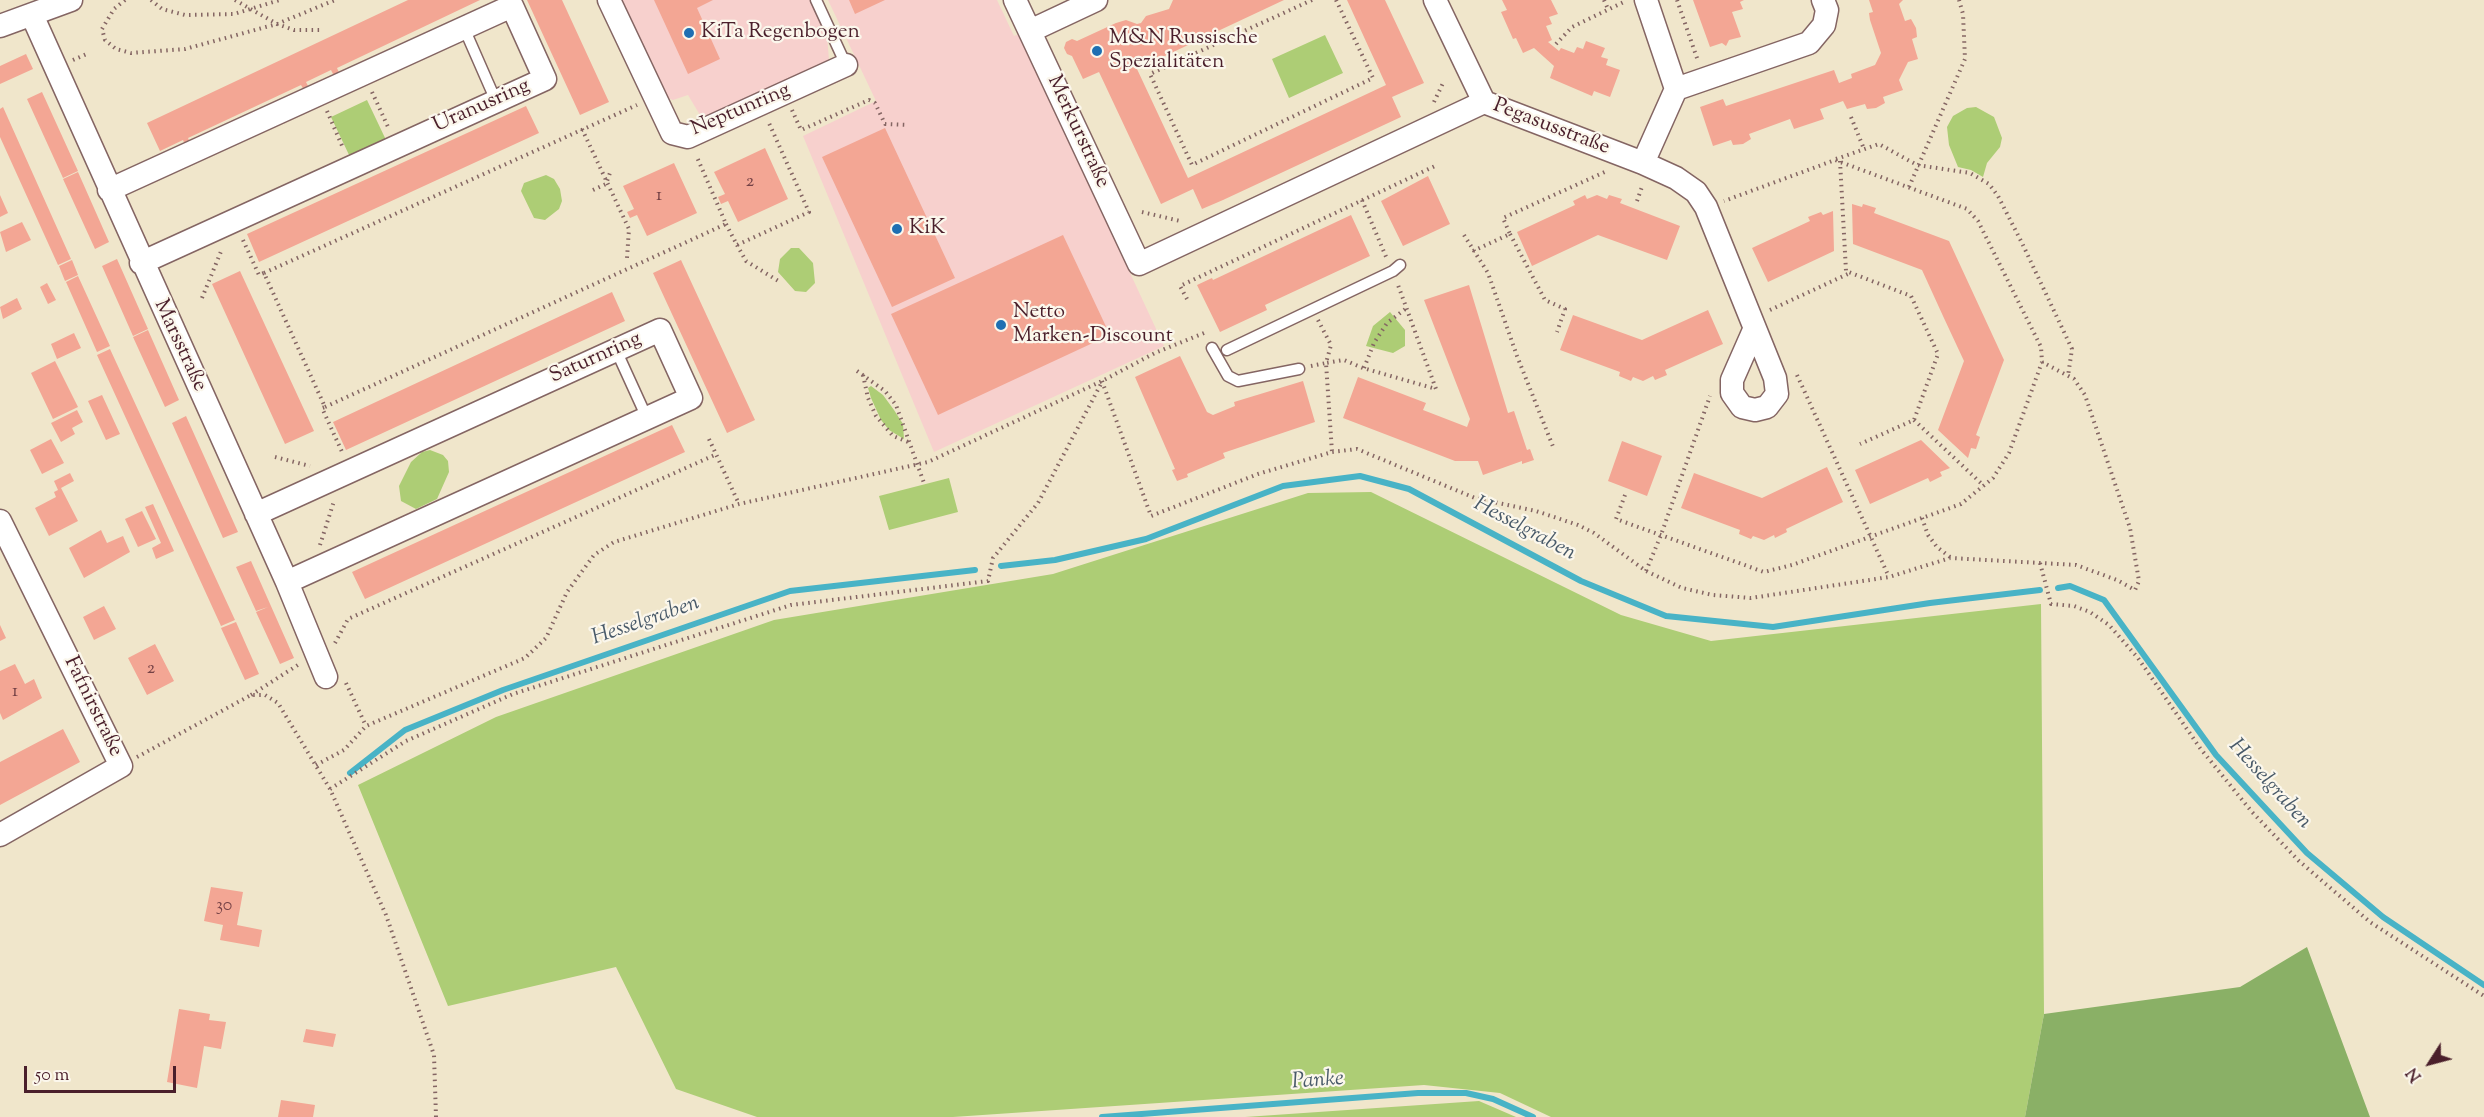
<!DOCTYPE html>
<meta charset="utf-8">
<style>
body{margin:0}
#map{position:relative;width:2484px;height:1117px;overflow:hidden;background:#f0e6cb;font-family:"Sorts Mill Goudy",serif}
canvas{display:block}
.north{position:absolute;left:2400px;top:1033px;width:60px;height:60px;-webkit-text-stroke:4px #fbf7ec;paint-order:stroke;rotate:234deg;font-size:16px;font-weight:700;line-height:24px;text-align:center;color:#4a1f2b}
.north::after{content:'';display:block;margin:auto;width:21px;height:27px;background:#4a1f2b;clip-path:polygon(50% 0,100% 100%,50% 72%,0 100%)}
.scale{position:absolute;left:24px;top:1066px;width:152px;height:27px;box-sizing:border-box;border:3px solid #4a1f2b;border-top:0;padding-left:8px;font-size:18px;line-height:21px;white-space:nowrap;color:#4a1f2b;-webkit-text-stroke:4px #fbf7ec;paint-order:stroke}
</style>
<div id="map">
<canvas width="2484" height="1117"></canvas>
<div class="north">N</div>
<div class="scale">50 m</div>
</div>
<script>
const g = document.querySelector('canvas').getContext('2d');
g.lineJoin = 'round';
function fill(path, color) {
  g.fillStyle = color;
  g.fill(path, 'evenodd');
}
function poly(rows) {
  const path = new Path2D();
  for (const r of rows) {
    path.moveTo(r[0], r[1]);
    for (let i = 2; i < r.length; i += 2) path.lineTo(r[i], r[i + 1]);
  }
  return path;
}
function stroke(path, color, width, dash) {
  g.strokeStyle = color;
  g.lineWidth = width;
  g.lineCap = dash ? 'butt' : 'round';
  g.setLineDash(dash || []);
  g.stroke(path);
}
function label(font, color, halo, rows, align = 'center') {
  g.font = font + ' "Sorts Mill Goudy",serif';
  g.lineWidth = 4.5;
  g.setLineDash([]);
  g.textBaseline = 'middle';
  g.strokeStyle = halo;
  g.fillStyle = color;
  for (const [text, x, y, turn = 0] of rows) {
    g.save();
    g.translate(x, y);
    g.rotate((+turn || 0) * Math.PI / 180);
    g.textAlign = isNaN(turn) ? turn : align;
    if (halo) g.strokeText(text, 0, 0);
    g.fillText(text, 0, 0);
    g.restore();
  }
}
const built = poly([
 [622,0,810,0,827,36,829,60,812,76,703,120,688,95,673,100,668,98],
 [828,0,997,0,1014,36,1019,34,1164,346,934,452,803,136,876,101]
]);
const green = poly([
 [1325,35,1343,73,1289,98,1272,59],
 [367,100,386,140,350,157,331,117],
 [1976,107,1994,117,2002,138,2000,147,1987,163,1983,177,1971,170,1958,167,1949,145,1947,127,1953,116,1967,108],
 [546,175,554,179,560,189,562,201,559,209,545,220,534,218,521,191,524,183],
 [791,248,799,248,813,263,815,283,806,292,795,291,778,272,780,259],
 [1390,312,1405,330,1405,346,1393,353,1366,346,1373,326],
 [871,386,883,395,894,410,903,424,904,439,889,430,881,420,871,398,868,388],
 [430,450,443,455,448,461,449,472,437,499,416,509,401,501,399,486,411,462,422,452],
 [949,478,958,512,889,530,879,496],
 [1371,492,1621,615,1711,641,2041,604,2044,1014,2025,1117,1551,1117,1500,1093,1424,1085,953,1117,757,1117,676,1089,616,967,448,1006,358,785,496,717,774,620,1053,574,1308,493],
 [1479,1101,1516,1117,1245,1117]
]);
const forest = poly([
 [2307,947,2370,1117,2025,1117,2044,1014,2240,987]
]);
const stream = poly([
 [1001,566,1055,560,1146,539,1283,486,1360,476,1409,489,1581,581,1666,616,1773,627,1930,603,2040,590],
 [2058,588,2070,586,2104,600,2216,755,2307,853,2383,917,2484,985],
 [350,773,405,730,503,690,790,591,975,570],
 [1102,1117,1418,1093,1466,1093,1493,1099,1533,1117]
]);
const building = poly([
 [408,0,480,0,337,68,340,75,335,78,331,70,306,82,310,90,305,92,301,85,188,138,191,144,186,147,183,140,160,151,147,123],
 [527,0,562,0,609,102,580,115],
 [654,0,713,0,697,8,720,59,688,74],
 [849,0,885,0,855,14],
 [1173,0,1284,0,1137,69,1188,178,1386,85,1347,0,1385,0,1424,83,1392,97,1401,117,1223,200,1202,209,1193,189,1161,204,1099,72,1083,79,1072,56,1067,54,1064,48,1066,42,1072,39,1077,41,1116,23,1126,20,1137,24,1141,23,1146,16,1169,9],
 [1502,0,1551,0,1558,14,1549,17,1552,24,1546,26,1552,40,1548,42,1559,51,1561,48,1574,53,1577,47,1583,49,1586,41,1605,48,1601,57,1608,59,1606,65,1620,70,1610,97,1594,91,1592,96,1550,78,1554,66,1534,48,1523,53,1516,38,1513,39,1501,12,1507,10],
 [1693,0,1744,0,1740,2,1743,9,1732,12,1741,37,1729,40,1726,46,1722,43,1710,47],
 [1869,0,1903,0,1899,4,1905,21,1911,19,1916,28,1917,37,1912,39,1918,59,1908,62,1899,80,1903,90,1883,97,1885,103,1876,108,1867,109,1865,104,1847,109,1843,101,1820,109,1824,119,1794,129,1790,119,1749,134,1751,139,1743,144,1733,145,1731,140,1713,146,1700,107,1723,99,1726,106,1834,70,1839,83,1852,78,1851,74,1875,65,1881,53,1870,20,1869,13,1873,12],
 [26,54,33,69,0,84,0,66],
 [42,92,78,171,63,178,27,99],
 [526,106,539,133,259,262,247,234],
 [3,107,71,259,58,265,0,137,0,109],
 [885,128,955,278,892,307,822,157],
 [765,148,788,199,738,222,728,201,721,204,718,197,725,194,714,172],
 [674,163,697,213,647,236,637,215,630,218,627,212,634,209,623,186],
 [78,172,109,242,95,249,63,179],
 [1428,176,1450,224,1403,246,1381,201],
 [0,195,8,213,0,217],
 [1585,195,1587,199,1597,195,1607,199,1609,195,1622,199,1620,203,1680,226,1667,260,1598,235,1532,266,1517,232,1575,205,1573,201],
 [1852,204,1862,207,1863,204,1876,208,1874,213,1949,241,2004,360,1976,435,1980,437,1976,449,1971,448,1968,458,1938,430,1964,361,1943,316,1922,270,1853,244],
 [1833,211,1834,251,1768,282,1752,248,1810,221,1808,217,1821,212,1823,215],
 [1351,215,1370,256,1265,305,1267,310,1220,332,1197,285,1212,278,1213,280],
 [22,222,31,240,6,252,0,232],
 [1063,235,1110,335,938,415,891,314],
 [117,259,148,329,133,336,102,266],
 [72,260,78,275,65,281,59,266],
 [681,260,755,420,727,433,653,273],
 [240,271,314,431,285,444,212,284],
 [78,276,110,346,97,352,66,282],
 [47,283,56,300,48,304,40,287],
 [1469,285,1508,413,1514,411,1527,450,1530,449,1534,460,1522,464,1522,461,1483,475,1478,461,1455,461,1343,418,1358,377,1426,403,1423,410,1467,427,1470,419,1424,300],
 [612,292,625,321,346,450,333,422],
 [17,298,22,309,3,319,0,307],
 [1708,310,1723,344,1665,370,1667,375,1655,380,1653,376,1643,381,1633,377,1631,381,1619,376,1620,372,1560,350,1573,315,1642,340],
 [148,330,179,400,165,407,133,337],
 [74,333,81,348,57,359,51,344],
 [110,349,235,620,221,626,97,355],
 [1180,356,1207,412,1213,415,1235,406,1234,402,1303,381,1315,422,1223,453,1225,458,1187,474,1188,477,1177,481,1172,470,1175,469,1135,377],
 [55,361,78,407,53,419,31,373],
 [102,395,120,434,106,440,88,401],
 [77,410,83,422,72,428,75,434,61,442,51,423],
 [186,416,238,532,223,538,172,423],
 [672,425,685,452,365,599,352,572],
 [51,439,64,463,42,474,30,450],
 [1921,440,1950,468,1940,472,1942,476,1930,482,1928,478,1870,504,1855,470],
 [1622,441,1662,456,1647,496,1608,481],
 [1827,467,1843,502,1786,529,1787,532,1775,538,1774,535,1764,540,1753,536,1751,539,1739,534,1740,530,1681,508,1694,473,1762,498],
 [70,473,74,481,61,488,78,521,49,536,35,508,56,497,54,492,58,490,54,481],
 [153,504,174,551,156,559,152,548,161,543,145,507],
 [142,511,156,539,138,547,125,519],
 [101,530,107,543,123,536,130,552,84,578,69,548],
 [251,561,294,658,280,664,256,612,268,607,256,611,236,567],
 [104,606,116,629,94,640,83,617],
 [236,622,259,674,245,680,221,628],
 [0,625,6,638,0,641],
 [155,644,174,681,147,695,128,658],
 [15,664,25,684,34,679,42,698,3,720,0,713,0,671],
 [63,729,80,762,0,805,0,762],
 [211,887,243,892,237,925,262,930,259,947,220,940,223,925,204,921],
 [179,1009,210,1014,209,1020,226,1022,221,1049,204,1046,197,1088,167,1082],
 [306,1029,336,1034,333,1047,303,1042],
 [281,1100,315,1105,313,1117,278,1117]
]);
const path = poly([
 [125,0,114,9,102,29,105,40,116,49,131,53,185,49,277,24,335,0],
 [151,0,162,9,185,15,234,14,280,0],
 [235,0,277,24,294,30,320,30],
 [1312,0,1150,74,1192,165,1373,78,1336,0],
 [1604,0,1608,9],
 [1677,0,1698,61],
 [1556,44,1572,27,1626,1],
 [73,60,89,53],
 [372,92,389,129],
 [1434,102,1444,81],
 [792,110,801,130,869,100,875,103,885,124,908,125],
 [327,111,343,148],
 [1851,117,1864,149],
 [582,129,629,229,627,258],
 [1836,159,1879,144,1917,165,1970,173,1989,184,1998,196,2022,243,2072,349,2068,376],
 [1840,161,1846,271,1911,296,1938,354,1914,420,1860,444],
 [1909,187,1965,59,1963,14,1959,0],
 [593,190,606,184,611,170],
 [1362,200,1387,259],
 [1637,201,1643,184],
 [1142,212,1180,221],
 [726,224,737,245,809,212,768,121],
 [1510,234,1545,300,1565,309,1557,332],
 [1464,235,1488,273,1517,356,1554,449],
 [243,240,259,275,264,273,325,407,322,408,343,454],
 [737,245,746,261,780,282],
 [1473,251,1510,234,1503,218,1607,171],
 [264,273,637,105],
 [202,298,222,249],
 [1187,299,1180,286,1435,166],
 [1770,310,1850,273],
 [1318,320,1331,345,1326,363,1344,360,1363,368,1436,389,1398,285],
 [1311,366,1326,363,1332,452],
 [1364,368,1374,343,1387,323,1408,307],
 [857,371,885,391,896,405,924,483],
 [863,375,868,398,876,416,893,436,908,442],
 [1797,375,1889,577],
 [1102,381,1151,516,1258,474,1332,452,1357,449,1475,498,1536,511,1578,525,1594,533,1646,571,1682,588,1713,595,1751,598,1889,577,1950,558,2076,565,2117,580,2135,590,2139,581,2130,528,2085,395,2074,379,2042,362],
 [325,407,726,224,696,155],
 [1914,420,1984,486],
 [709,439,739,504],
 [275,457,310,466],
 [1625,495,1616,519,1764,572,1792,565,1961,504,1993,478,2009,453,2042,362,2041,347,1978,221,1967,209,1835,160,1724,201],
 [1922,518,1928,535,1937,547,1950,557],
 [320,545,334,501],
 [2040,563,2051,604,2074,606,2090,612,2109,625,2138,658,2200,748,2252,812,2299,861,2370,922,2484,996],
 [1646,571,1661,535,1710,396],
 [335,643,348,619,717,454],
 [346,683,366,726],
 [251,695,301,663],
 [137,757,251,695,265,695,278,703,330,789,386,915,434,1055,436,1117],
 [316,765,344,750,366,726,525,658,546,638,567,592,594,555,614,542,739,504,928,462,1102,381,1155,353,1204,333],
 [330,789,406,741,513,694,791,605,988,581,993,558,1038,503,1102,382]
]);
const service = poly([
 [816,0,846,65],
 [464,28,496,101],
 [1212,348,1228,376,1238,381,1299,369],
 [616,350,647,418],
 [1227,350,1393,271,1400,265]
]);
const minor = poly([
 [609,0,672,133,688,137,846,65],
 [1015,0,1139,264,1484,102,1643,163,1676,178,1696,192,1706,207,1775,378,1777,394,1767,407,1755,410,1742,407,1732,393,1732,380,1754,330],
 [1435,0,1484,102],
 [32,15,287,582,326,677],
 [0,26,71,0],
 [1030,31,1096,0],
 [1676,89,1809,43,1824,25,1827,10,1823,0],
 [1643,163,1676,89,1646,0],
 [109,190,512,6,545,79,141,263],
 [256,514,660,330,691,398,287,582],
 [0,521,121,766,0,835]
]);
const markers = [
 [689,33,6,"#1f6fb2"],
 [1097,51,6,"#1f6fb2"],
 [897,229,6,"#1f6fb2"],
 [1001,325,6,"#1f6fb2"]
];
const numberNames = [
 ["2",750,183],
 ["1",659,197],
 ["2",151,670],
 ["1",15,693],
 ["30",224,907]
];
const poiNames = [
 ["KiTa Regenbogen",701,33],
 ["M&N Russische",1109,39],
 ["Spezialitäten",1109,63],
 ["KiK",909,229],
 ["Netto",1013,313],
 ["Marken-Discount",1013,337]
];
const streetNames = [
 ["Uranusring",482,107,-24],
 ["Neptunring",741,111,-23],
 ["Pegasusstraße",1551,128,21],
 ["Merkurstraße",1077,132,65],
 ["Marsstraße",179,346,65],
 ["Saturnring",596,359,-24],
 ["Fafnirstraße",92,707,64]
];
const waterNames = [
 ["Hesselgraben",1524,530,28],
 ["Hesselgraben",646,622,-19],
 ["Hesselgraben",2269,785,48],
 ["Panke",1318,1082,-4]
];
fill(built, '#f7d0cd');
fill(green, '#adcd75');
fill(forest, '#8ab066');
stroke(stream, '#48b3c6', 6);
fill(building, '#f3a694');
stroke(service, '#846563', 13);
stroke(minor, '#846563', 25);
stroke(path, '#846563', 4, [1.5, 4.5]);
stroke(service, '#fff', 10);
stroke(minor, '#fff', 22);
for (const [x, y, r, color] of markers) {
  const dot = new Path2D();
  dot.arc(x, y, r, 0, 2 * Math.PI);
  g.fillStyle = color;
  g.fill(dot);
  stroke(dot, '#fbf7ec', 2);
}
label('18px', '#744145', null, numberNames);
label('21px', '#4a1f2b', '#fbf7ec', poiNames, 'left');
label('21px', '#4a1f2b', '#fbf7ec', streetNames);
label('italic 22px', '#495a69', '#fbf7ec', waterNames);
</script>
